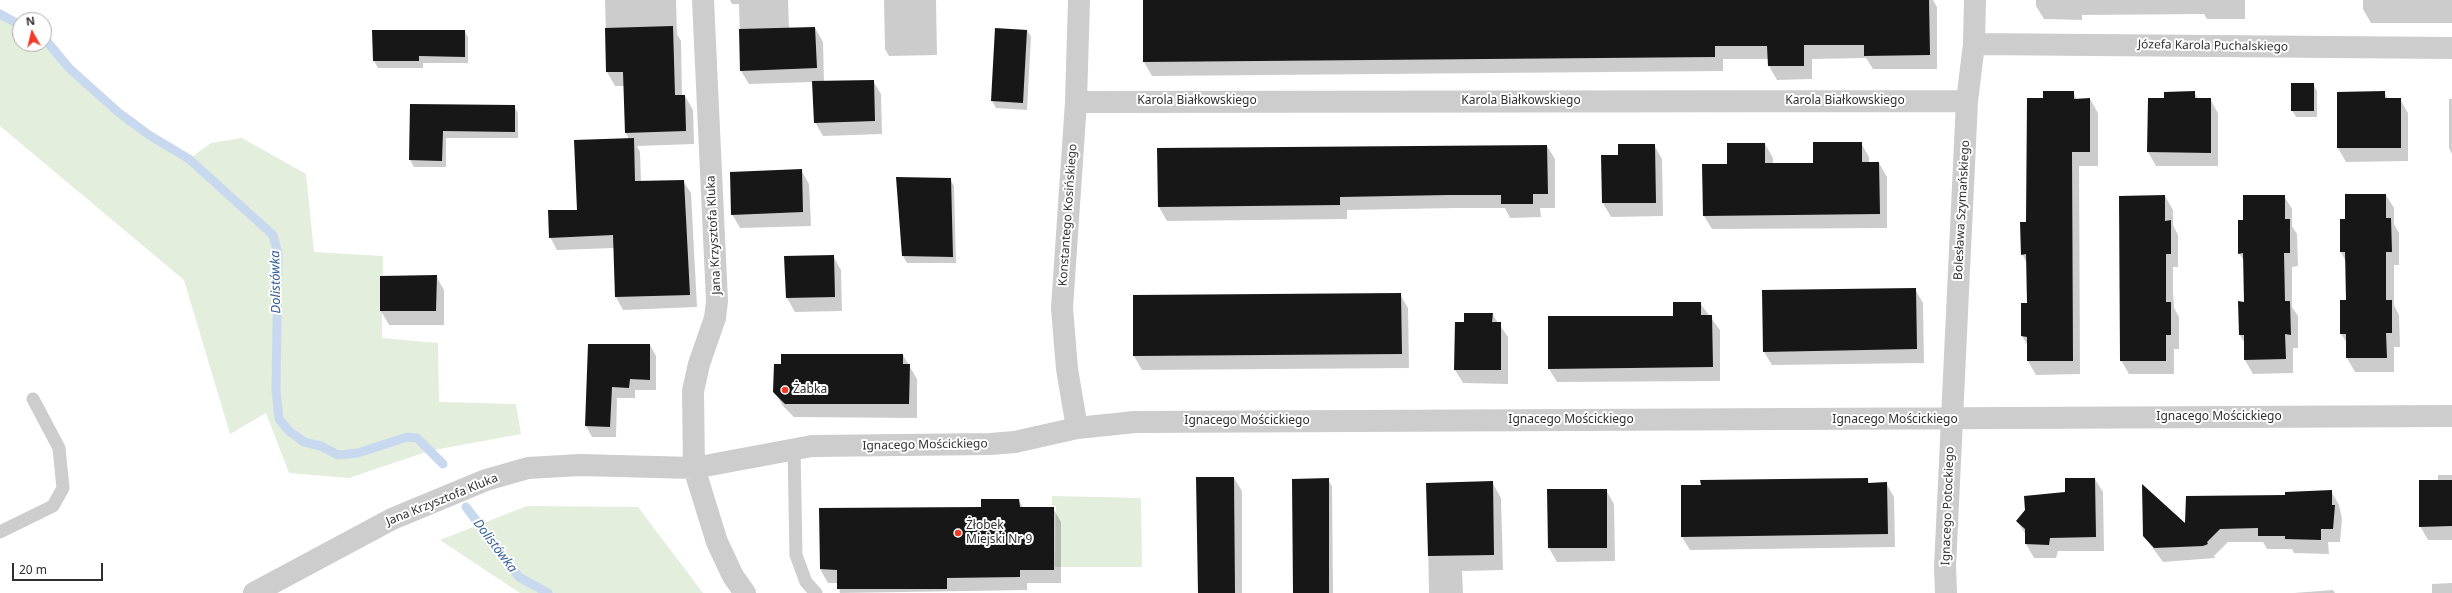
<!DOCTYPE html>
<meta charset="utf-8">
<style>
body{margin:0}
#map{position:relative;width:2452px;height:593px;overflow:hidden;background:#fff;font-family:"Noto Sans",sans-serif}
canvas{display:block}
.north{position:absolute;left:12px;top:12px;width:40px;height:40px;box-sizing:border-box;background:#fff;border:1px solid #acacac;border-radius:50%;rotate:352deg;font-size:11px;font-weight:700;line-height:16px;text-align:center;color:#303030}
.north::after{content:'';display:block;margin:auto;width:14px;height:18px;background:#f43a25;clip-path:polygon(50% 0,100% 100%,50% 72%,0 100%)}
.scale{position:absolute;left:12px;top:563px;width:91px;height:18px;box-sizing:border-box;border:2px solid #303030;border-top:0;padding-left:5px;font-size:12px;line-height:14px;white-space:nowrap;color:#303030;-webkit-text-stroke:3px #fff;paint-order:stroke}
</style>
<div id="map">
<canvas width="2452" height="593"></canvas>
<div class="north">N</div>
<div class="scale">20 m</div>
</div>
<script>
const g = document.querySelector('canvas').getContext('2d');
g.lineJoin = 'round';
function fill(path, color) {
  g.fillStyle = color;
  g.fill(path, 'evenodd');
}
function poly(rows) {
  const path = new Path2D();
  for (const r of rows) {
    path.moveTo(r[0], r[1]);
    for (let i = 2; i < r.length; i += 2) path.lineTo(r[i], r[i + 1]);
  }
  return path;
}
function stroke(path, color, width, dash) {
  g.strokeStyle = color;
  g.lineWidth = width;
  g.lineCap = dash ? 'butt' : 'round';
  g.setLineDash(dash || []);
  g.stroke(path);
}
function label(font, color, halo, rows, align = 'center') {
  g.font = font + ' "Noto Sans",sans-serif';
  g.lineWidth = 4;
  g.setLineDash([]);
  g.textBaseline = 'middle';
  g.strokeStyle = halo;
  g.fillStyle = color;
  for (const [text, x, y, turn = 0] of rows) {
    g.save();
    g.translate(x, y);
    g.rotate((+turn || 0) * Math.PI / 180);
    g.textAlign = isNaN(turn) ? turn : align;
    if (halo) g.strokeText(text, 0, 0);
    g.fillText(text, 0, 0);
    g.restore();
  }
}
const green = poly([
 [0,14,20,25,20,44,44,44,44,38,69,68,118,112,149,135,189,159,211,143,242,138,306,174,314,252,383,256,382,338,438,343,439,402,516,404,521,434,429,451,349,478,289,473,266,413,230,434,184,280,0,126],
 [1052,496,1141,498,1142,567,1055,567,1056,506,1052,505],
 [527,506,638,507,703,593,520,593,440,540]
]);
const shadow = poly([
 [605,0,676,0,677,34,681,41,682,96,685,96,693,110,694,144,637,146,640,152,641,182,683,181,691,193,697,307,623,310,616,297,614,248,557,250,550,237,578,210,629,139,626,133,624,86,615,86,607,72],
 [730,0,788,0,789,29,815,28,823,42,824,82,873,81,881,94,882,134,823,136,815,122,813,82,749,84,741,71,739,4,732,4],
 [884,0,936,0,937,55,889,56,885,49],
 [1144,0,1933,0,1937,7,1937,69,1873,69,1866,58,1812,59,1812,79,1777,80,1769,66,1769,59,1723,59,1723,71,1152,76,1144,62],
 [2036,0,2245,0,2245,19,2207,19,2204,14,2082,15,2082,20,2044,19,2036,6],
 [2363,0,2452,0,2452,23,2371,23,2363,9],
 [996,29,1027,30,1031,37,1027,110,996,108,992,101],
 [464,30,468,37,468,63,423,63,423,68,378,68,374,61],
 [2313,84,2317,91,2317,117,2296,117,2292,110],
 [2073,92,2077,100,2090,99,2098,113,2098,166,2079,166,2080,374,2036,375,2028,361,2028,346,2022,336,2028,304,2027,263,2022,254,2044,99],
 [2194,92,2198,99,2210,99,2218,113,2218,166,2156,166,2148,152,2165,99],
 [2384,92,2388,99,2400,99,2408,113,2408,161,2346,162,2338,148],
 [2449,99,2452,99,2452,154,2449,148],
 [411,105,514,106,518,113,518,138,446,138,446,167,414,167,410,160],
 [1861,143,1869,157,1869,163,1879,163,1887,177,1887,228,1712,229,1704,216,1728,165,1765,144,1773,158,1773,164,1814,164],
 [1654,145,1662,159,1663,216,1611,217,1603,203,1619,156],
 [1547,146,1555,159,1555,208,1540,208,1541,217,1510,218,1505,208,1456,208,1347,210,1347,219,1167,221,1159,207],
 [801,170,809,184,811,226,740,228,732,214],
 [897,178,950,179,954,186,956,263,907,263,903,256],
 [2386,195,2394,208,2394,224,2399,233,2399,265,2394,265,2394,305,2399,315,2400,347,2394,347,2394,372,2355,372,2347,358,2347,343,2341,334,2347,302,2346,262,2341,252,2341,220,2346,220],
 [2165,196,2173,210,2173,225,2178,235,2178,267,2173,267,2173,292,2174,308,2179,317,2179,349,2174,349,2174,374,2129,374,2121,360],
 [2284,196,2292,209,2292,226,2297,234,2298,266,2292,267,2292,307,2298,316,2298,348,2293,348,2293,373,2253,374,2245,360,2245,344,2240,335,2239,302,2245,303,2245,262,2239,253,2244,221],
 [833,256,841,270,842,311,795,312,787,298,785,257],
 [436,276,444,290,444,325,389,325,381,311],
 [1915,289,1923,303,1924,363,1772,365,1764,352],
 [1400,294,1408,308,1409,368,1142,370,1134,356,1134,296],
 [1700,303,1720,330,1720,381,1557,382,1549,369,1674,317],
 [1492,314,1508,337,1508,384,1463,383,1455,370,1465,323],
 [589,345,650,345,656,356,656,390,635,390,635,398,617,398,616,437,592,437,586,426],
 [903,355,917,379,917,418,794,417,783,406,774,391],
 [2438,475,2452,475,2452,540,2428,540,2420,526,2438,481],
 [1234,478,1242,491,1242,593,1199,593],
 [1867,479,1870,484,1886,483,1894,497,1895,547,1690,550,1682,537],
 [2095,479,2103,492,2104,551,2058,551,2056,558,2034,558,2026,544,2026,535,2017,521],
 [1328,480,1332,486,1333,593,1294,593],
 [1492,482,1501,498,1503,570,1462,571,1463,593,1429,593,1427,484],
 [1548,490,1606,490,1614,504,1615,561,1557,562,1549,548],
 [2331,491,2339,505,2342,519,2340,542,2328,542,2329,554,2294,553,2292,549,2267,549,2263,542,2228,542,2214,556,2215,558,2163,562,2144,536,2286,496],
 [1019,500,1023,508,1053,508,1061,522,1061,583,1027,583,1027,590,840,593,838,583,828,583,820,569,820,509,982,508],
 [2452,583,2452,593,2432,593,2432,584],
 [2333,590,2335,593,2294,593]
]);
const stream = poly([
 [0,14,20,25],
 [44,38,69,68,118,112,149,135,189,159,273,235,278,254,276,391,279,419,289,431,304,442,321,446,338,455,358,453,407,437,417,438,443,464],
 [466,507,519,577,548,593]
]);
const building = poly([
 [1143,0,1929,0,1930,55,1864,56,1864,45,1804,45,1804,66,1768,66,1767,46,1715,46,1715,57,1143,62],
 [673,26,675,95,685,95,686,131,625,133,623,72,606,72,605,28],
 [815,27,817,68,740,71,739,29],
 [995,28,1027,30,1023,103,991,101],
 [372,30,465,30,465,57,419,56,419,61,373,61],
 [874,80,875,121,814,123,812,81],
 [2291,83,2314,83,2314,111,2291,111],
 [2043,91,2074,91,2074,99,2090,98,2090,152,2072,152,2073,361,2027,361,2027,337,2021,336,2021,303,2027,303,2026,254,2021,255,2020,222,2026,222,2027,98,2043,98],
 [2195,91,2195,98,2211,98,2211,153,2147,152,2148,98,2164,98,2164,92],
 [2385,91,2385,98,2401,98,2401,148,2337,148,2337,92],
 [410,104,515,105,515,132,443,131,442,161,409,160],
 [634,138,635,181,684,180,690,295,615,297,613,235,549,238,548,210,577,210,574,140],
 [1813,142,1862,142,1862,162,1879,162,1880,214,1703,216,1702,164,1727,164,1727,143,1765,143,1765,163,1813,163],
 [1618,144,1655,144,1656,203,1602,203,1601,155,1618,155],
 [1547,145,1548,194,1533,194,1533,204,1501,204,1501,195,1448,195,1340,197,1340,205,1158,207,1157,148],
 [802,169,803,212,731,215,730,172],
 [896,177,951,178,953,257,902,256],
 [2345,194,2386,194,2386,218,2391,218,2392,252,2386,252,2386,300,2392,300,2392,333,2386,333,2387,358,2346,358,2346,334,2340,334,2340,300,2346,300,2345,252,2340,252,2340,219,2345,219],
 [2165,195,2165,221,2171,220,2171,254,2166,254,2166,302,2171,302,2171,335,2166,335,2166,361,2120,361,2119,196],
 [2243,195,2285,195,2285,219,2290,219,2290,253,2284,253,2285,301,2290,301,2291,335,2285,334,2286,359,2244,360,2244,335,2239,335,2238,301,2244,302,2243,253,2238,254,2238,220,2243,220],
 [834,255,835,297,786,298,784,256],
 [437,275,436,311,380,311,380,276],
 [1916,288,1917,349,1763,352,1762,290],
 [1401,293,1402,354,1133,356,1133,295],
 [1673,302,1701,302,1701,315,1712,315,1713,367,1548,369,1548,316,1673,316],
 [1464,313,1493,313,1492,322,1501,322,1501,370,1454,370,1455,322,1464,322],
 [588,344,650,344,650,380,630,379,629,388,612,387,610,427,585,426],
 [781,354,903,354,903,364,910,364,909,404,785,404,773,392,774,364,781,364],
 [1196,477,1234,477,1235,593,1198,593],
 [1329,478,1329,593,1293,593,1292,479],
 [1868,478,1868,483,1887,482,1888,534,1681,537,1681,485,1701,485,1700,480],
 [2065,478,2095,478,2096,537,2050,538,2049,545,2025,544,2025,529,2016,521,2025,510,2024,496,2065,492],
 [2419,480,2452,480,2452,526,2419,527],
 [1493,481,1494,555,1428,556,1426,483],
 [2142,484,2185,523,2186,496,2285,495,2285,492,2332,490,2332,505,2335,505,2333,529,2321,529,2321,540,2285,539,2285,536,2258,536,2258,528,2220,529,2207,542,2208,544,2203,546,2154,548,2143,536],
 [1547,489,1607,489,1607,548,1548,548],
 [981,499,1019,499,1020,507,1054,507,1054,570,1020,570,1020,577,947,578,947,589,837,589,837,570,820,569,819,508,981,507]
]);
const service = poly([
 [794,449,796,555,806,582,816,593],
 [0,532,53,506,63,488,59,448,33,399]
]);
const minor = poly([
 [703,0,717,301,715,318,699,364,693,391,694,468,717,542,733,576,745,593],
 [1974,44,2452,48],
 [1076,102,1967,101],
 [1077,428,1067,369,1062,308,1076,102,1079,0],
 [254,593,392,519,486,480,528,468,580,465,694,468,812,446,990,444,1015,442,1077,428,1135,422,2452,416],
 [1946,593,1945,567,1967,101,1974,44,1975,0]
]);
const markers = [
 [785,390,4,"#f43a25"],
 [958,533,4,"#f43a25"]
];
const streetNames = [
 ["Józefa Karola Puchalskiego",2213,46,1],
 ["Karola Białkowskiego",1197,101],
 ["Karola Białkowskiego",1521,101],
 ["Karola Białkowskiego",1845,101],
 ["Bolesława Szymańskiego",1962,210,-87],
 ["Konstantego Kosińskiego",1068,215,-86],
 ["Jana Krzysztofa Kluka",714,235,-93],
 ["Ignacego Mościckiego",2219,417],
 ["Ignacego Mościckiego",1571,420],
 ["Ignacego Mościckiego",1895,420],
 ["Ignacego Mościckiego",1247,421],
 ["Ignacego Mościckiego",925,445,-1],
 ["Jana Krzysztofa Kluka",442,500,-22],
 ["Ignacego Potockiego",1948,506,-88]
];
const poiNames = [
 ["Żabka",793,390],
 ["Żłobek",966,526],
 ["Miejski Nr 9",966,540]
];
const waterNames = [
 ["Dolistówka",276,282,-91],
 ["Dolistówka",495,546,53]
];
fill(green, '#e3eedd');
fill(shadow, '#0003');
stroke(stream, '#c8d9ef', 9);
fill(building, '#171717');
stroke(service, '#cdcdcd', 13);
stroke(minor, '#cdcdcd', 22);
for (const [x, y, r, color] of markers) {
  const dot = new Path2D();
  dot.arc(x, y, r, 0, 2 * Math.PI);
  g.fillStyle = color;
  g.fill(dot);
  stroke(dot, '#fff', 1.5);
}
label('12px', '#303030', '#fff', streetNames);
label('12px', '#303030', '#fff', poiNames, 'left');
label('italic 13px', '#36629a', '#fff', waterNames);
</script>
